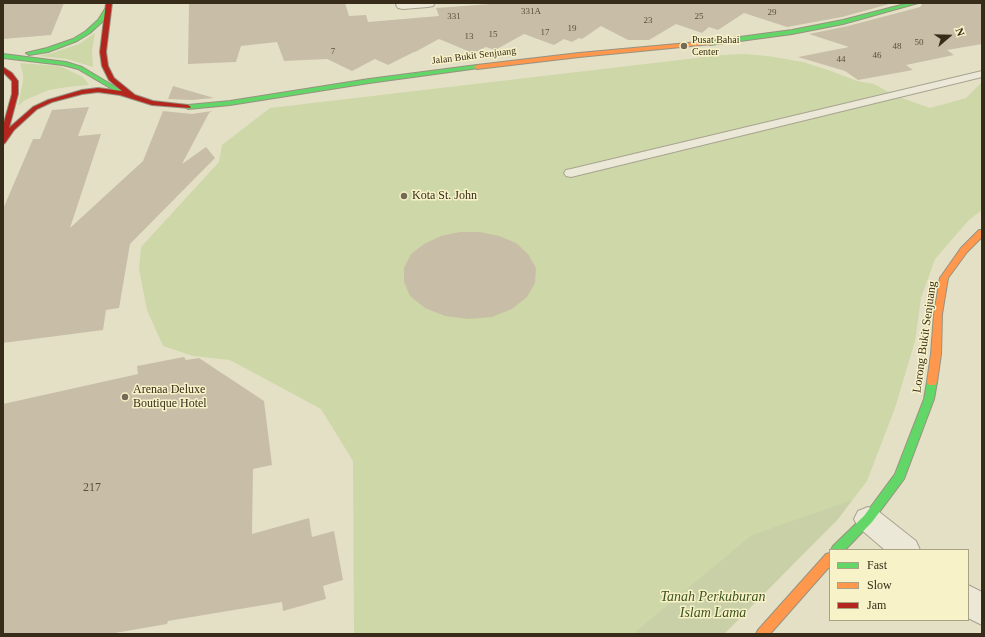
<!DOCTYPE html>
<style>
body{margin:0}
#map{position:relative;width:985px;height:637px;overflow:hidden;background:#e4e0c6;font-family:Georgia,serif}
canvas{display:block}
.frame{position:absolute;inset:0;border:4px solid #362c19;pointer-events:none}
.legend{position:absolute;left:829px;top:549px;width:140px;height:72px;box-sizing:border-box;background:#f8f2c9;border:1px solid #aaa383;margin:0;padding:5px 7px;list-style:none;font-size:12px;color:#362c19}
.legend li{display:flex;align-items:center;gap:8px;height:20px}
.legend b{width:20px;border:1px solid #aaa383}
.north{position:absolute;left:929px;top:16px;width:40px;height:40px;-webkit-text-stroke:3px #f8f2c9;paint-order:stroke;rotate:70deg;font-size:11px;font-weight:700;line-height:16px;text-align:center;color:#362c19}
.north::after{content:'';display:block;margin:auto;width:14px;height:18px;background:#362c19;clip-path:polygon(50% 0,100% 100%,50% 72%,0 100%)}
</style>
<div id="map">
<canvas width="985" height="637"></canvas>
<div class="frame"></div>
<ul class="legend">
<li><b style="height:5px;background:#63d668"></b>Fast</li>
<li><b style="height:5px;background:#ff974d"></b>Slow</li>
<li><b style="height:5px;background:#b3261e"></b>Jam</li>
</ul>
<div class="north">N</div>
</div>
<script>
const g = document.querySelector('canvas').getContext('2d');
g.lineJoin = 'round';
function fill(path, color) {
  g.fillStyle = color;
  g.fill(path, 'evenodd');
}
function poly(rows) {
  const path = new Path2D();
  for (const r of rows) {
    path.moveTo(r[0], r[1]);
    for (let i = 2; i < r.length; i += 2) path.lineTo(r[i], r[i + 1]);
  }
  return path;
}
function stroke(path, color, width, dash) {
  g.strokeStyle = color;
  g.lineWidth = width;
  g.lineCap = dash ? 'butt' : 'round';
  g.setLineDash(dash || []);
  g.stroke(path);
}
function label(font, color, halo, rows, align = 'center') {
  g.font = font + ' Georgia,serif';
  g.lineWidth = 3;
  g.setLineDash([]);
  g.textBaseline = 'middle';
  g.strokeStyle = halo;
  g.fillStyle = color;
  for (const [text, x, y, turn = 0] of rows) {
    g.save();
    g.translate(x, y);
    g.rotate((+turn || 0) * Math.PI / 180);
    g.textAlign = isNaN(turn) ? turn : align;
    if (halo) g.strokeText(text, 0, 0);
    g.fillText(text, 0, 0);
    g.restore();
  }
}
const green = poly([
 [95,33,92,51,93,67,67,59,38,56,52,53,79,44],
 [745,54,768,56,803,62,831,71,857,81,874,84,896,96,930,108,966,98,982,82,982,210,969,220,935,259,921,298,915,341,895,408,867,481,838,519,724,634,354,634,353,461,321,409,230,360,193,356,163,346,147,310,139,269,141,247,219,162,222,145,270,108,722,55],
 [20,63,60,66,83,77,89,85,67,87,49,90,25,100,18,106,23,81,23,74]
]);
const cemetery = poly([
 [852,500,838,519,724,634,633,634,752,535]
]);
const building = poly([
 [3,3,64,3,51,35,3,39],
 [189,3,345,3,349,16,366,15,368,22,439,16,436,8,505,3,893,3,842,17,787,27,744,13,718,30,709,27,702,33,676,24,649,40,628,40,601,26,582,39,579,38,572,42,564,39,554,45,524,34,495,50,486,47,473,53,439,39,415,52,414,52,388,65,375,59,352,71,327,59,284,61,277,42,241,46,236,62,188,64],
 [923,3,982,3,982,44,947,50,954,55,906,65,913,70,858,80,845,71,798,57,849,47,809,34,848,26,920,7],
 [173,86,214,98,192,100,168,99],
 [89,107,78,136,101,134,70,228,143,161,163,111,192,114,212,111,209,113,182,164,206,147,215,158,130,244,119,308,106,310,103,330,3,343,3,209,33,139,40,139,52,110],
 [460,232,480,232,499,236,516,243,528,254,536,268,535,283,527,297,512,309,492,317,468,319,445,316,425,308,410,296,404,282,404,268,411,254,424,244,441,236],
 [184,357,186,360,199,358,264,401,272,465,253,469,252,534,309,518,312,537,334,531,343,580,323,586,326,599,283,611,282,602,168,621,167,624,109,634,3,634,3,404,138,374,137,366]
]);
const lane = poly([
 [982,71,982,77,571,177,566,176,564,173,566,170,571,169,982,71]
]);
const street = poly([
 [398,3,435,3,433,6,428,7,403,9,398,8,396,5,398,3],
 [868,507,878,511,916,541,920,550,885,550,858,527,854,519,858,511,868,507],
 [968,585,982,592,982,625,968,618,968,585]
]);
const fast = poly([
 [909,3,918,3,843,24,792,34,710,45,707,43,710,41,792,30,843,20,909,3],
 [105,9,110,10,102,22,90,33,77,41,48,52,29,55,26,53,47,48,73,39,86,31,98,20,105,9],
 [3,54,66,62,82,67,122,91,117,92,78,69,63,65,3,58,3,54],
 [477,65,479,66,479,68,369,83,230,105,188,109,185,107,188,105,230,101,369,79,477,65],
 [932,378,935,379,937,382,934,399,904,479,872,522,845,550,831,550,833,546,864,516,895,474,924,399,927,382,929,379,932,378]
]);
const slow = poly([
 [710,41,712,42,712,44,579,57,477,69,474,67,477,65,579,53,710,41],
 [979,230,982,230,982,237,967,252,948,278,942,314,941,354,937,382,935,385,929,385,927,382,931,354,934,314,940,278,961,248,979,230],
 [830,553,830,566,770,634,756,634,758,630,826,554,830,553]
]);
const jam = poly([
 [106,3,112,3,106,52,108,66,114,78,135,95,153,101,188,105,191,107,190,108,152,105,120,95,98,92,82,94,52,102,37,109,14,130,5,143,3,144,3,126,12,94,12,81,3,72,3,67,12,73,18,81,18,94,9,128,33,107,48,100,82,90,98,88,122,91,109,80,102,66,100,52,106,3]
]);
const markers = [
 [684,46,4,"#736b56"],
 [404,196,4,"#736b56"],
 [125,397,4,"#736b56"]
];
const farNumbernames = [
 ["331A",531,12],
 ["29",772,13],
 ["331",454,17],
 ["25",699,17],
 ["23",648,21],
 ["19",572,29],
 ["17",545,33],
 ["15",493,35],
 ["13",469,37],
 ["50",919,43],
 ["48",897,47],
 ["7",333,52],
 ["46",877,56],
 ["44",841,60]
];
const farPoinames = [
 ["Pusat Bahai",692,40],
 ["Center",692,52]
];
const farStreetnames = [
 ["Jalan Bukit Senjuang",474,56,-7]
];
const poiNames = [
 ["Kota St. John",412,196],
 ["Arenaa Deluxe",133,390],
 ["Boutique Hotel",133,404]
];
const streetNames = [
 ["Lorong Bukit Senjuang",925,337,-82]
];
const nearNumbernames = [
 ["217",92,488]
];
const nearParknames = [
 ["Tanah Perkuburan",713,597],
 ["Islam Lama",713,613]
];
fill(green, '#ced7a7');
fill(cemetery, '#c9d0a7');
fill(building, '#c8bea7');
stroke(lane, '#a8a390', 2);
stroke(street, '#a8a390', 2);
stroke(fast, '#979280', 2);
stroke(slow, '#979280', 2);
stroke(jam, '#979280', 2);
fill(lane, '#ebe8d8');
fill(street, '#ebe8d8');
fill(fast, '#63d668');
fill(slow, '#ff974d');
fill(jam, '#b3261e');
for (const [x, y, r, color] of markers) {
  const dot = new Path2D();
  dot.arc(x, y, r, 0, 2 * Math.PI);
  g.fillStyle = color;
  g.fill(dot);
  stroke(dot, '#f8f2c9', 1.5);
}
label('9px', '#5a503c', null, farNumbernames);
label('10px', '#362c19', '#f8f2c9', farPoinames, 'left');
label('10px', '#362c19', '#f8f2c9', farStreetnames);
label('12px', '#362c19', '#f8f2c9', poiNames, 'left');
label('12px', '#362c19', '#f8f2c9', streetNames);
label('12px', '#5a503c', null, nearNumbernames);
label('italic 14px', '#3d541e', '#f8f2c9', nearParknames);
</script>
